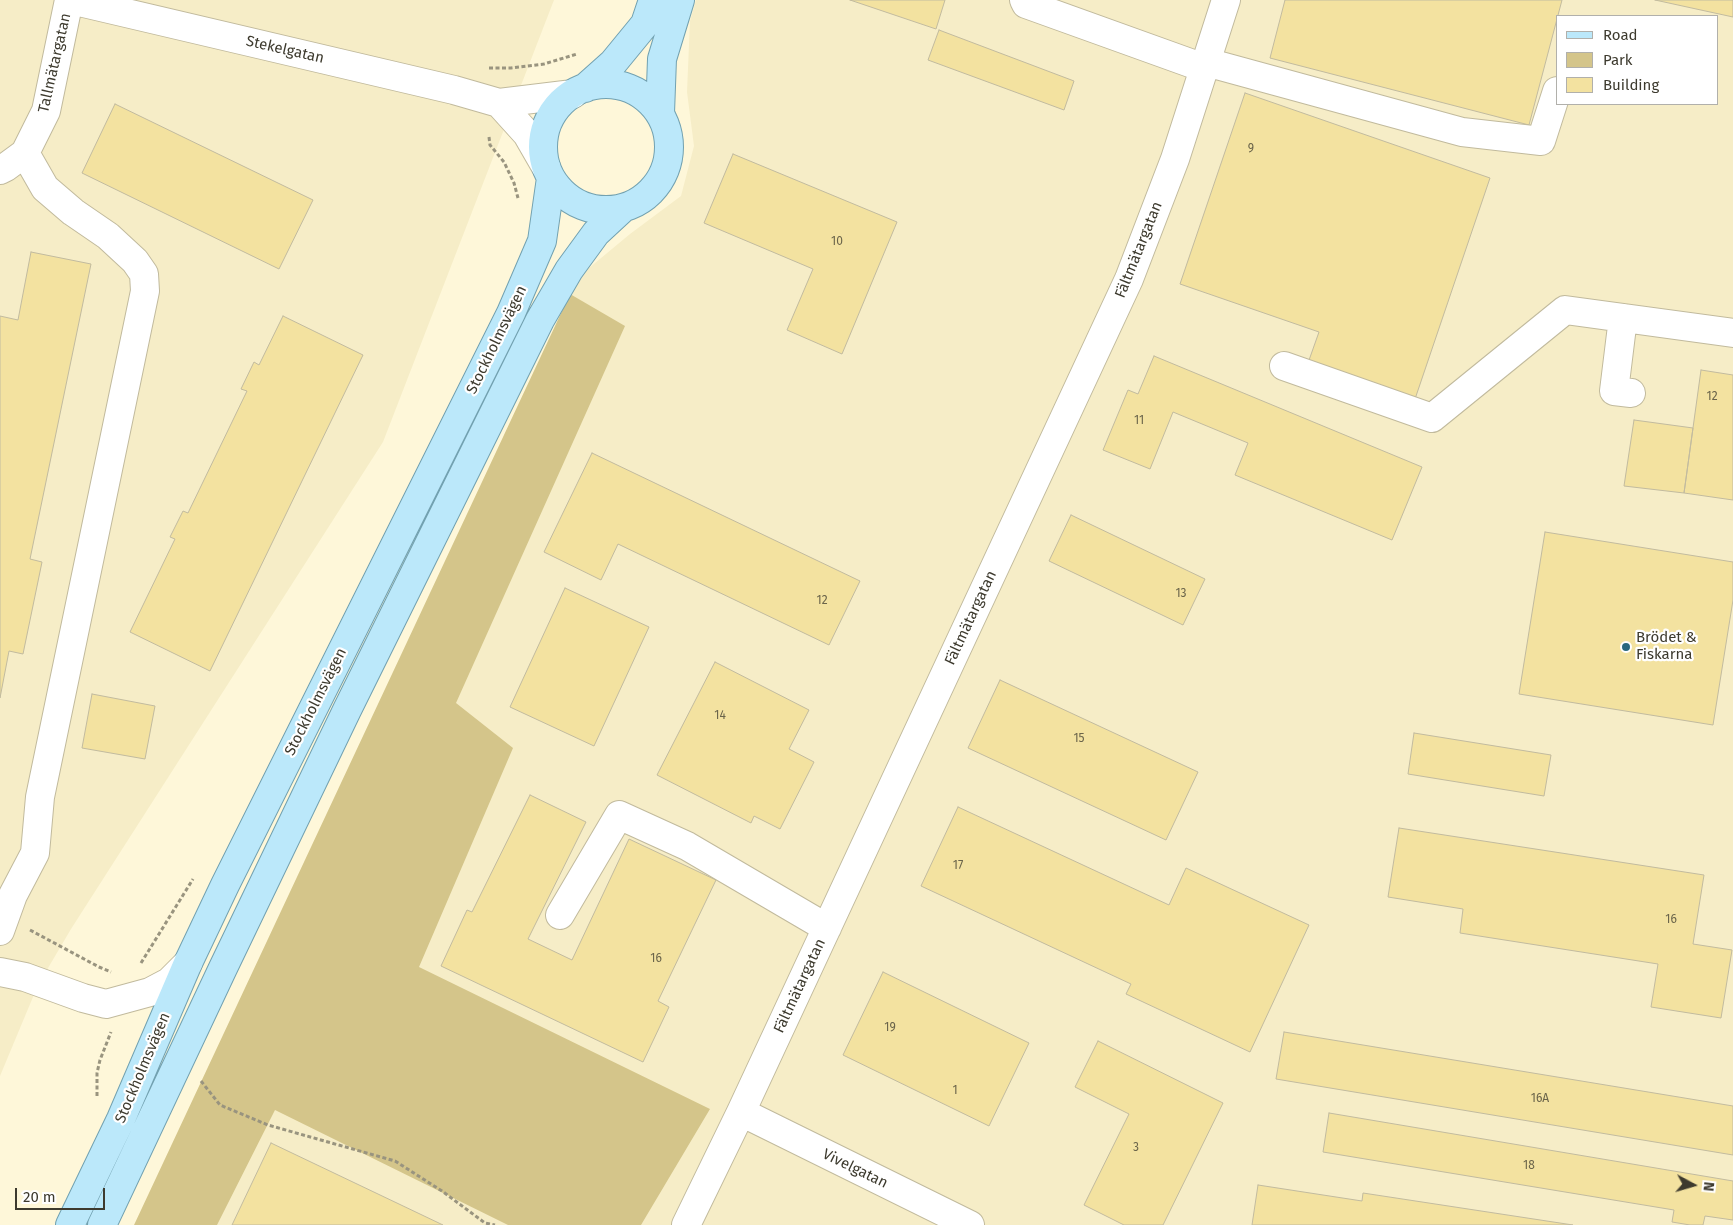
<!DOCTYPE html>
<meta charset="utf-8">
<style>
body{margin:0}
#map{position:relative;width:1733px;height:1225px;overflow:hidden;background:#fef7d9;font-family:"Fira Sans",sans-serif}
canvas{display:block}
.legend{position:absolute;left:1556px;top:15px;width:162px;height:90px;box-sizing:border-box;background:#fff;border:1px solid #b1b0ab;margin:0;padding:6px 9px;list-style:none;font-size:15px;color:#3d3a2e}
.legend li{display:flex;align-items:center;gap:10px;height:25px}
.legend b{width:25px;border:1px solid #b1b0ab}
.north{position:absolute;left:1668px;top:1160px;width:50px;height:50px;-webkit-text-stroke:4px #fff;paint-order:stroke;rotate:96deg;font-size:14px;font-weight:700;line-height:20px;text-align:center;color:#3d3a2e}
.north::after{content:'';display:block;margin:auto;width:18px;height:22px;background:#3d3a2e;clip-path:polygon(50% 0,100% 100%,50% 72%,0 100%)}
.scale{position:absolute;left:15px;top:1188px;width:90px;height:22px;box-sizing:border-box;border:2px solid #3d3a2e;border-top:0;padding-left:6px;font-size:15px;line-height:18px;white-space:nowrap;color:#3d3a2e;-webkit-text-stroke:4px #fff;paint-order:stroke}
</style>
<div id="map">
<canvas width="1733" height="1225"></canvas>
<ul class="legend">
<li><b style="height:6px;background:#bbe8fa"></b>Road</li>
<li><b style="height:14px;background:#d4c58a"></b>Park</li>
<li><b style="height:14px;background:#f3e2a0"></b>Building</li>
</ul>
<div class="north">N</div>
<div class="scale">20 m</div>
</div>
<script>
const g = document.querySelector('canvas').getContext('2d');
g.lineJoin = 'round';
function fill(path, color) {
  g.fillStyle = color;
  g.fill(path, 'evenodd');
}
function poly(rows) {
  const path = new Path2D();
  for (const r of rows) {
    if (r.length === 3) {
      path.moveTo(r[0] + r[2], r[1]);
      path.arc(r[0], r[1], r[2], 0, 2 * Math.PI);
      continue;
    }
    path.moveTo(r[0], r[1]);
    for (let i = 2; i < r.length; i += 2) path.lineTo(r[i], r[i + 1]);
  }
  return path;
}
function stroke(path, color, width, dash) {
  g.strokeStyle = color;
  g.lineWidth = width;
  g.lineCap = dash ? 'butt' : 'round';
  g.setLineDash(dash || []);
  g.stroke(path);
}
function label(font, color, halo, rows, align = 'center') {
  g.font = font + ' "Fira Sans",sans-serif';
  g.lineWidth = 4.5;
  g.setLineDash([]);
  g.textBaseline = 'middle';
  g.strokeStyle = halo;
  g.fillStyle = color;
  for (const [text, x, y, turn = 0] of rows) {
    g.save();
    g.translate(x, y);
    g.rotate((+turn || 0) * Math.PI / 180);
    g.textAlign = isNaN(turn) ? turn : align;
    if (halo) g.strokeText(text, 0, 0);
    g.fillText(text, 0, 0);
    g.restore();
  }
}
const built = poly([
 [0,0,554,0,383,442,71,929,38,985,0,1076],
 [696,0,1733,0,1733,1225,167,1225,473,532,577,278,630,234,681,196,694,146,687,92,690,21],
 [1557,16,1717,16,1717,104,1557,104]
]);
const green = poly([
 [570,294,625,326,456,703,513,748,419,967,710,1109,641,1225,508,1225,275,1110,217,1225,134,1225]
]);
const building = poly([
 [850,0,945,0,936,29,850,0],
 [1285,0,1562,0,1529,125,1270,58,1285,0],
 [1655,0,1733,0,1733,17,1655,0],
 [939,30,1074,81,1064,110,928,60,939,30],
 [1245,93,1490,178,1415,399,1308,363,1319,332,1180,284,1245,93],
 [115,104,313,200,279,269,82,173,115,104],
 [733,154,897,222,842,354,787,330,813,269,704,223,733,154],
 [31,252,91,264,30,559,42,562,23,654,9,651,0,698,0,316,18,320,31,252],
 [283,316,363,355,210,671,130,632,175,539,170,537,183,511,188,513,247,391,241,389,254,362,259,365,283,316],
 [1154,356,1422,467,1392,540,1235,475,1248,443,1173,412,1150,469,1103,450,1128,390,1138,394,1154,356],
 [1701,370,1733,375,1733,500,1684,493,1701,370],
 [1634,420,1693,428,1684,493,1624,486,1634,420],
 [592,453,860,581,829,645,618,544,601,580,544,552,592,453],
 [1071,515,1205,579,1183,625,1049,561,1071,515],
 [1545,532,1733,562,1733,600,1713,725,1519,694,1545,532],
 [565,588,649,627,594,746,510,707,565,588],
 [715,662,809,710,789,749,814,762,780,829,754,816,751,823,657,775,715,662],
 [1000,680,1198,772,1166,840,968,748,1000,680],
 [92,694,155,706,145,759,82,748,92,694],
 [1414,733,1551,755,1544,796,1408,774,1414,733],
 [530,795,586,822,528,939,572,960,629,839,716,880,658,1001,669,1007,643,1062,441,966,467,910,472,912,530,795],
 [958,807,1169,905,1186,868,1309,925,1250,1052,1126,994,1131,984,921,886,958,807],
 [1399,828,1704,875,1693,944,1732,950,1721,1018,1651,1007,1658,964,1460,933,1463,909,1388,897,1399,828],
 [883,972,1029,1043,989,1126,843,1055,883,972],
 [1284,1032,1733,1106,1733,1155,1276,1079,1284,1032],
 [1098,1041,1223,1103,1163,1225,1124,1225,1084,1205,1129,1114,1075,1087,1098,1041],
 [1329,1113,1733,1181,1733,1220,1705,1216,1703,1225,1690,1225,1672,1222,1674,1210,1323,1152,1329,1113],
 [271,1143,443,1225,232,1225,271,1143],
 [1258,1185,1362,1201,1363,1193,1573,1225,1252,1225,1258,1185]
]);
const path = poly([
 [489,68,511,68,544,64,577,54],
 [489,137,490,145,504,162,514,183,518,198],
 [30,930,99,967,111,972],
 [141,963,193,879],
 [201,1081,220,1105,268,1125,395,1161,442,1191,485,1223,495,1225],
 [97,1096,97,1073,100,1060,111,1032]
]);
const minor = poly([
 [71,0,454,90,499,103,573,94],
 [1024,0,1026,4,1204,68],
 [1206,62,1462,132,1541,141,1557,91],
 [499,103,527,134,546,167],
 [0,170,6,167,25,153,46,111,69,0],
 [1623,318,1614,391,1631,393],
 [1284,366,1432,418,1565,310,1733,333],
 [560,915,619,815,687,846,827,928],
 [0,931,13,895,35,853,40,797,145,291,144,274,135,261,108,236,73,212,45,188,25,153],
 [0,972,25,977,83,998,106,1004,150,992,169,982,188,963],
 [741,1112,970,1225],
 [686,1225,741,1112,1129,279,1175,159,1226,0]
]);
const major = poly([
 [606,147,63],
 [585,88,613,63,645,24,653,0],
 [660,113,662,59,680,0],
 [70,1225,121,1119,188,963,225,885,511,313,542,241,551,178],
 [102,1225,223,968,347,710,540,320,569,270,596,233,623,208]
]);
const markers = [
 [1626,647,5,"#2a687e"]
];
const numberNames = [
 ["9",1251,149],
 ["10",837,242],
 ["12",1712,397],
 ["11",1139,421],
 ["13",1181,594],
 ["12",822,601],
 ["14",720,716],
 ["15",1079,739],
 ["17",958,866],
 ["16",1671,920],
 ["16",656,959],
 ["19",890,1028],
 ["1",955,1091],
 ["16A",1540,1099],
 ["3",1136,1148],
 ["18",1529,1166]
];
const streetNames = [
 ["Stekelgatan",285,50,13],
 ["Tallmätargatan",55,63,-77],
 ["Fältmätargatan",1139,250,-68],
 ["Stockholmsvägen",497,340,-64],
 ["Fältmätargatan",971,618,-65],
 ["Stockholmsvägen",316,702,-63],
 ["Fältmätargatan",800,986,-65],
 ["Stockholmsvägen",143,1068,-67],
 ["Vivelgatan",855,1169,26]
];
const poiNames = [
 ["Brödet &",1636,638],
 ["Fiskarna",1636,655]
];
fill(built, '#f6edc7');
fill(green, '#d4c58a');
fill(building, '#f3e2a0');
stroke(building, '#c2bb9f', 1);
stroke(minor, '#c1ba9d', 30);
stroke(major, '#72a1b0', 30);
stroke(path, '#99947f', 3, [4, 2.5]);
stroke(minor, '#fff', 28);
stroke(major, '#bbe8fa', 28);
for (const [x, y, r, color] of markers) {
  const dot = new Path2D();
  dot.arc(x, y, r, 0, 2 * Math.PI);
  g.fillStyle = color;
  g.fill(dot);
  stroke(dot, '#fff', 2);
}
label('12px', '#6a644a', null, numberNames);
label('15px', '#3d3a2e', '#fff', streetNames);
label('15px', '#3d3a2e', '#fff', poiNames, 'left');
</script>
